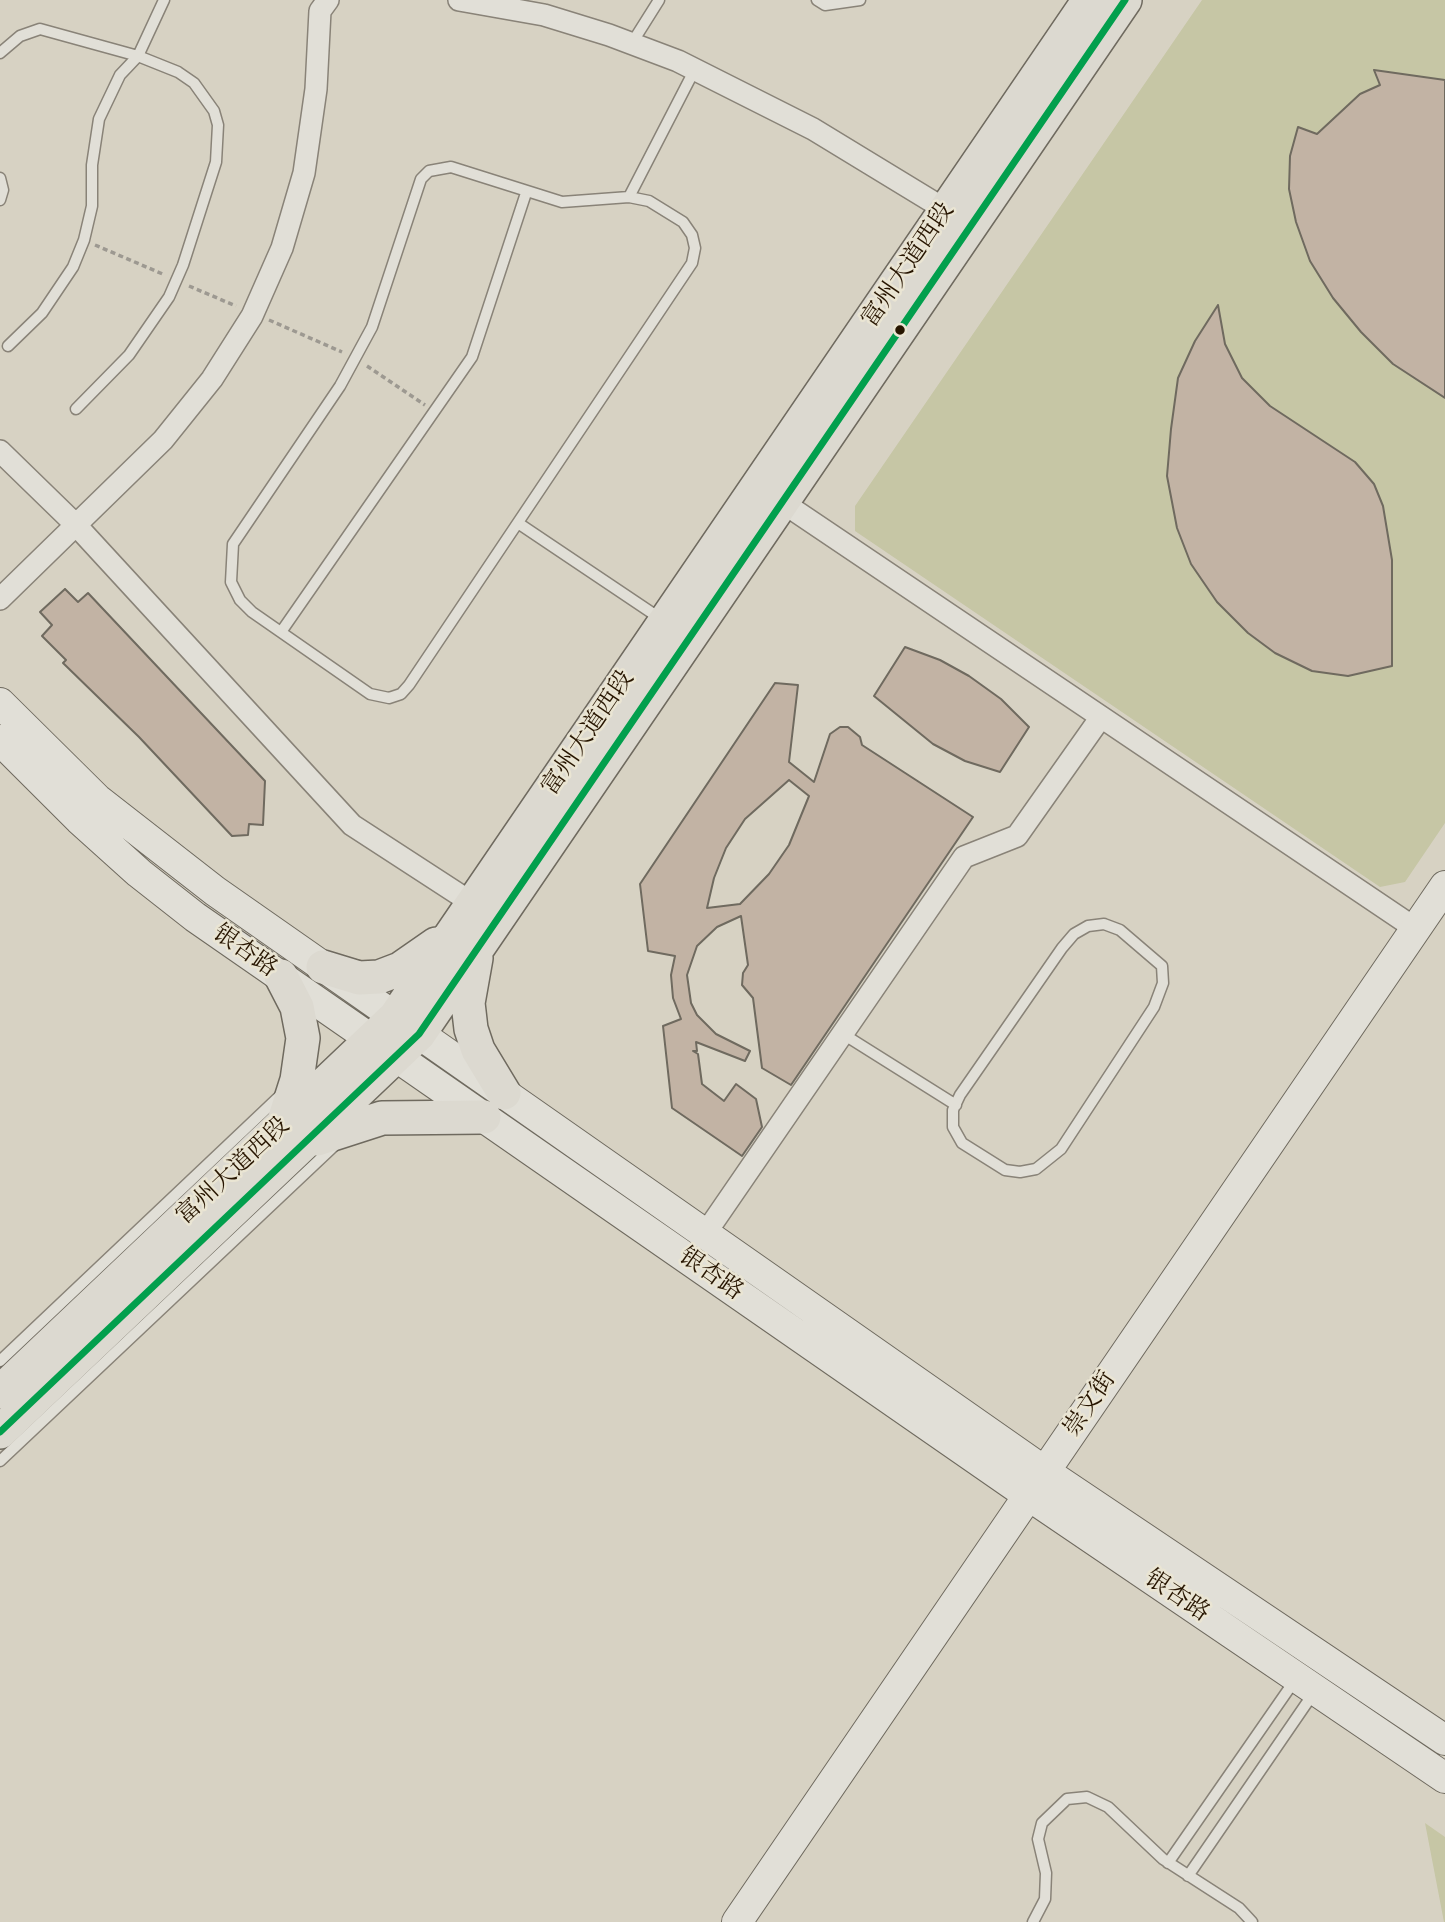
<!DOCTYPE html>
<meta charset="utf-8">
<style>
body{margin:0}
canvas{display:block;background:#d7d2c3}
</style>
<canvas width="1445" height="1922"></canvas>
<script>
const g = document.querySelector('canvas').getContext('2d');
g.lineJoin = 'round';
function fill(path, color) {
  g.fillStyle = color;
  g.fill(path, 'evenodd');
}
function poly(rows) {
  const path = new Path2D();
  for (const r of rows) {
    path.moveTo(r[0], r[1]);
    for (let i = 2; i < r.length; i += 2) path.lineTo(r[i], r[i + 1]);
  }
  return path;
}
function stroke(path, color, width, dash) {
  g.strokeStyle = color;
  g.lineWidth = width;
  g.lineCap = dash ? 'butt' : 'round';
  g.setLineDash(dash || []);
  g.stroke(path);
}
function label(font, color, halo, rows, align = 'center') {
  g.font = font + ' "EB Garamond","Noto Serif SC",serif';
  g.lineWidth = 5;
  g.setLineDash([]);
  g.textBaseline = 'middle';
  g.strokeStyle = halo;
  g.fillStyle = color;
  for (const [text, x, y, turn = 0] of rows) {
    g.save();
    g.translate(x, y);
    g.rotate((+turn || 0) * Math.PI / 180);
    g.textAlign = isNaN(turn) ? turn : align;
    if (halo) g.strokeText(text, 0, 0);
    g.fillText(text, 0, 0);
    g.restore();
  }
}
const green = poly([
 [1202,0,1445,0,1445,823,1405,882,1380,887,855,531,855,506],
 [1425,1823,1445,1837,1445,1922,1444,1922]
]);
const building = poly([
 [1374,70,1445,80,1445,398,1393,364,1361,332,1333,298,1310,261,1296,222,1289,189,1290,156,1298,127,1317,134,1360,94,1380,85,1374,70],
 [1218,305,1225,344,1242,378,1270,406,1355,462,1374,484,1383,506,1392,560,1392,666,1348,676,1312,671,1275,653,1248,633,1217,602,1191,564,1177,528,1167,476,1171,429,1178,378,1195,341,1218,305],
 [65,589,78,602,88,593,265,781,263,825,249,824,248,835,232,836,139,737,63,663,66,660,42,636,52,625,40,612,65,589],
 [905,647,940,660,969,676,1001,699,1029,727,1000,772,965,761,933,744,874,696,905,647],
 [775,683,798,685,789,762,814,782,830,734,840,727,848,727,860,737,862,745,973,817,791,1085,762,1068,753,998,742,985,743,973,748,965,741,916,717,927,697,946,687,975,691,1003,697,1015,716,1034,750,1051,745,1061,696,1042,697,1051,693,1051,698,1054,702,1084,724,1101,736,1084,756,1099,762,1127,742,1156,672,1108,663,1026,681,1019,673,998,671,975,675,956,648,951,640,884,775,683],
 [789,780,809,796,789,845,769,874,740,904,707,908,714,878,726,848,745,819,789,780]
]);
const path = poly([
 [95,245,165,275],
 [189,286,236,306],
 [269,320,342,352],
 [367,366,425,405]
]);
const lane = poly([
 [817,0,825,5,860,0],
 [632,43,659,0],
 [0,53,20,36,40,29,138,56,178,72,194,83,214,111,218,125,216,162,183,265,169,297,129,355,76,409],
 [0,178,3,190,0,200],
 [629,197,562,202,451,167,429,171,421,179,372,327,340,386,233,544,231,582,240,600,252,612,370,694,389,698,401,694,409,685,692,263,695,248,692,235,683,222,649,201,629,197,695,69],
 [8,346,42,313,73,267,84,240,92,206,92,165,99,119,120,75,138,56,164,0],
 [518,523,661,619],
 [281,632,472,357,526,193],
 [1104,924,1120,930,1162,966,1163,983,1154,1007,1061,1149,1036,1169,1020,1172,1005,1170,962,1143,953,1127,953,1110,960,1095,1062,948,1074,934,1088,926,1104,924],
 [843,1034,956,1105],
 [0,1361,282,1094],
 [0,1461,334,1146],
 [1168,1863,1295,1680],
 [1188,1876,1315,1691],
 [1033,1922,1045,1899,1046,1873,1038,1839,1042,1823,1067,1799,1087,1797,1108,1807,1163,1859,1239,1908,1252,1922]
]);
const street = poly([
 [459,0,544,15,609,35,678,61,813,129,946,210],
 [0,451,75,524,352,825,472,903],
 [782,502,1416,929],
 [0,599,163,440,212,379,252,316,282,248,304,173,316,89,320,11,328,0],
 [705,1234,964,857,1017,836,1101,717]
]);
const secondary = poly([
 [0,703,97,799,215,891,1044,1471,1445,1740],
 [0,740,79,819,139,873,195,917,1028,1495,1445,1778],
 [737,1922,1445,886]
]);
const primary = poly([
 [476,958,468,1003,471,1029,478,1050,504,1093],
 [323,967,359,978,379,977,400,969,436,944],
 [281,976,297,1007,303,1038,297,1080,284,1121],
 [317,1139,382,1118,484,1117],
 [0,1392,395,1017,1089,0],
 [0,1432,419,1034,1125,0]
]);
const bus1 = poly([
 [0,1432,419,1034,1125,0]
]);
const markers = [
 [900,330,6,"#271500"]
];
const streetNames = [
 ["富州大道西段",908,265,-56],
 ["富州大道西段",588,733,-56],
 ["银杏路",245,951,35],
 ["富州大道西段",233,1171,-43],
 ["银杏路",711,1274,35],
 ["崇文街",1090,1404,-56],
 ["银杏路",1177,1596,34]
];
fill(green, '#c6c6a5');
fill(building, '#c2b3a4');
stroke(building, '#6f6a5f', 2);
stroke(lane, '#898378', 13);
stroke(street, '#898378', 24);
stroke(secondary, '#6f6a5f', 32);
stroke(primary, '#6f6a5f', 36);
stroke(path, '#9d9991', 3.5, [5, 3.5]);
stroke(lane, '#e1dfd7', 10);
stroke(street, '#e1dfd7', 21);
stroke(secondary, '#e1dfd7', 30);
stroke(primary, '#dcd9d0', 33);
stroke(bus1, '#029f4d', 7);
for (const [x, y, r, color] of markers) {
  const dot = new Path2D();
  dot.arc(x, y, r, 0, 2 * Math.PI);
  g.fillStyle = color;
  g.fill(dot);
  stroke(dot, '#eae5d3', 2.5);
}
label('24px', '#271500', '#eae5d3', streetNames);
</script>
